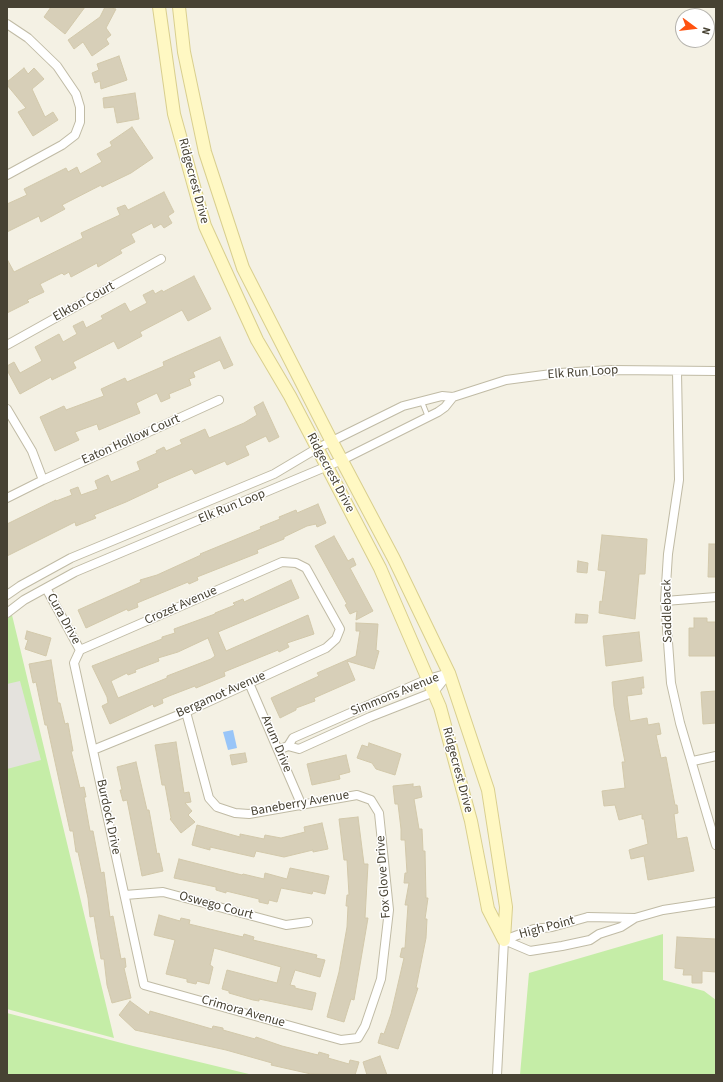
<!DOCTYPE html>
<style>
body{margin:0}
#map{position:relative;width:723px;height:1082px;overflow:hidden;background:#f4f1e4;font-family:"Source Sans 3",sans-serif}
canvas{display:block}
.frame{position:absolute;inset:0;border:8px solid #474233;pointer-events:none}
.north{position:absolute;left:675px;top:8px;width:40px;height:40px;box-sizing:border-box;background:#fff;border:1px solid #b5b3ad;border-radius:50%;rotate:105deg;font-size:11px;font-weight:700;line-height:16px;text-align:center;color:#474233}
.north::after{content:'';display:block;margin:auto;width:14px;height:18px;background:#ff5210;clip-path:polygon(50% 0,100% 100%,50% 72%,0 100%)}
</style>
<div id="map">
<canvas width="723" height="1082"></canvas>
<div class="frame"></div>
<div class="north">N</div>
</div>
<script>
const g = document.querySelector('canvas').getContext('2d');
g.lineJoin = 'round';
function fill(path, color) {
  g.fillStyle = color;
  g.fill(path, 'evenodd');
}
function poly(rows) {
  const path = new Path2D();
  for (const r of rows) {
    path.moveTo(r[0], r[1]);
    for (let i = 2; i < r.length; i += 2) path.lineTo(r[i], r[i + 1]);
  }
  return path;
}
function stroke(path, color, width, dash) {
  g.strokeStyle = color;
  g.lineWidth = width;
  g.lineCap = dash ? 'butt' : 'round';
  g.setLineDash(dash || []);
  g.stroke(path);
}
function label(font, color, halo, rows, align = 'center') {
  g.font = font + ' "Source Sans 3",sans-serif';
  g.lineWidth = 3;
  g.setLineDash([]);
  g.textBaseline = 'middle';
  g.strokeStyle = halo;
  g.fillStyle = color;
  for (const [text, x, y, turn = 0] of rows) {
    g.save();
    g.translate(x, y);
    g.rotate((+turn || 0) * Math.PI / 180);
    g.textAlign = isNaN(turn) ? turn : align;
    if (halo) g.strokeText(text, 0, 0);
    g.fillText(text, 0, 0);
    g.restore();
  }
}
const green = poly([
 [12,615,114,1038,7,1009,7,619],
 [663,934,663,980,704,991,716,1000,716,1075,520,1075,529,973],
 [7,1013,133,1046,253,1075,7,1075]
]);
const parking = poly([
 [20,681,41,760,7,769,7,684]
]);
const water = poly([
 [233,730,237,748,228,750,223,732]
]);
const building = poly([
 [51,7,85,7,65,34,44,17,51,7],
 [105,7,116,9,106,28,111,35,106,39,109,44,92,56,83,42,74,49,68,40,100,17,105,7],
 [119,56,127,80,101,89,100,81,95,83,92,73,99,70,97,64,119,56],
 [24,68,28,74,34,68,44,79,32,89,45,117,53,112,58,120,33,136,18,112,26,108,7,85,7,82,24,68],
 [135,93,139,119,117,123,114,107,104,108,103,98,135,93],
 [132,127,153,158,131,173,102,187,101,185,62,205,65,209,41,222,39,216,7,232,7,204,27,195,24,189,66,168,68,172,77,167,80,174,102,162,97,154,112,146,110,142,132,127],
 [164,192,174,212,168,216,172,223,164,228,161,224,154,228,152,223,131,234,135,242,120,250,122,253,98,267,97,263,71,277,69,272,64,275,62,273,40,284,44,292,27,300,29,302,7,313,7,259,14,272,83,238,81,233,120,215,117,208,125,205,128,210,164,192],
 [194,276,211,309,188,321,182,310,140,332,142,336,118,349,114,341,73,362,76,368,52,380,51,377,20,394,7,370,7,366,14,362,20,373,42,361,35,347,59,334,63,342,77,334,73,326,83,321,86,328,103,319,101,316,125,303,130,312,147,303,143,295,153,290,155,294,162,290,163,292,194,276],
 [220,337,233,365,224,369,220,360,193,372,195,377,189,379,191,385,169,394,170,398,161,402,157,393,136,403,140,413,99,430,97,424,75,432,79,440,55,451,40,417,64,406,66,410,104,396,101,389,125,378,127,382,164,366,163,362,220,337],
 [263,402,279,437,269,442,266,436,245,446,249,455,227,465,225,461,195,474,192,469,157,484,158,487,126,502,94,515,96,518,76,526,75,522,7,556,7,524,56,500,56,501,72,495,70,490,78,487,81,495,98,489,95,481,108,475,111,482,140,470,137,462,157,453,156,451,164,447,166,451,182,444,180,440,194,434,205,429,209,438,244,423,257,415,254,407,263,402],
 [318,504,326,523,317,527,316,524,307,526,284,537,284,539,257,550,258,553,197,577,198,580,189,584,188,582,137,603,138,607,128,611,127,609,86,628,78,610,141,582,140,580,157,575,201,555,200,554,261,529,260,527,280,519,279,517,296,510,297,513,318,504],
 [602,535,647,539,645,574,639,574,635,619,599,613,600,601,602,602,606,571,598,570,602,535],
 [334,536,348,561,353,558,356,565,350,568,373,611,356,620,357,611,350,614,345,605,347,604,315,546,334,536],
 [709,544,716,544,716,577,708,577,709,544],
 [578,561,588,563,587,573,577,572,578,561],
 [291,580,299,598,218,632,226,651,308,615,314,634,287,643,289,647,279,652,278,650,224,672,225,676,196,688,195,686,169,696,162,699,163,703,154,707,153,704,110,724,102,706,108,703,107,697,92,666,162,639,162,637,175,633,174,629,215,614,215,613,235,605,233,603,243,599,244,602,291,580],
 [208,638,215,656,211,659,167,676,167,678,118,698,111,681,127,673,128,675,136,672,135,670,159,661,158,658,178,652,208,638],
 [576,614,588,615,587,623,575,623,576,614],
 [694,618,707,618,707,622,716,622,716,656,689,656,689,628,694,628,694,618],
 [356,623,378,624,376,650,379,651,374,669,347,661,355,680,314,698,315,701,296,708,296,710,280,718,271,698,319,676,317,673,356,656,360,631,356,631,356,623],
 [27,631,51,638,46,656,25,649,28,640,25,639,27,631],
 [639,632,642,661,606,666,603,636,639,632],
 [51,660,58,703,60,703,65,724,68,723,73,751,71,751,80,788,84,787,86,797,84,797,90,831,93,831,101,873,104,872,110,917,113,916,121,959,125,958,126,967,124,968,131,998,112,1003,107,985,104,959,101,959,94,916,90,917,88,898,78,852,76,852,73,831,70,831,47,725,45,725,36,682,33,683,29,664,51,660],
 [643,677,644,688,641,688,642,694,627,696,630,721,647,718,648,725,659,723,661,734,656,735,661,758,666,757,675,805,677,805,678,813,674,814,677,839,687,837,694,871,648,880,644,856,631,859,629,850,648,844,644,819,642,819,642,814,619,820,615,805,604,806,602,791,625,788,622,762,625,762,614,706,612,682,643,677],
 [716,691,716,723,703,724,701,692,716,691],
 [176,742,184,793,189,792,191,802,185,803,192,811,188,815,195,822,181,833,170,819,171,818,165,785,162,785,155,745,176,742],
 [369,743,401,754,395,775,376,769,372,763,357,758,362,745,368,747,369,743],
 [245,753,247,762,232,765,230,755,245,753],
 [346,755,350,772,339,775,340,779,312,785,307,764,346,755],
 [136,762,147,810,149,810,157,854,159,853,163,871,142,876,127,800,123,801,120,790,122,790,117,767,136,762],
 [413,784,413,787,420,786,422,797,414,799,419,829,422,829,423,851,425,851,426,898,428,898,425,919,427,919,426,938,416,988,418,988,398,1049,378,1043,381,1033,384,1034,391,1014,404,958,400,957,402,948,405,948,408,905,405,905,409,883,404,883,405,873,407,873,405,840,401,840,401,829,398,804,395,804,393,786,413,784],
 [358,817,364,864,368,864,365,918,368,918,354,1000,351,999,344,1022,327,1017,339,972,347,927,348,906,346,906,347,895,349,895,347,860,344,860,339,819,358,817],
 [322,823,328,849,313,852,313,850,284,857,256,851,254,857,210,847,210,850,192,845,197,825,240,837,240,834,264,839,265,835,281,838,305,832,304,827,322,823],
 [179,859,242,875,243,874,264,879,265,873,287,879,290,868,329,876,325,894,313,891,312,894,281,888,277,902,269,900,268,904,259,902,259,899,226,891,226,893,216,890,216,887,174,878,179,859],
 [159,915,180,921,181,918,190,920,189,924,243,937,244,934,254,937,253,940,317,955,316,958,325,960,320,977,295,970,290,985,295,986,295,988,316,993,312,1010,259,999,259,1001,253,1000,229,993,229,991,222,989,227,970,277,983,281,967,239,955,214,948,210,965,213,967,209,984,197,981,196,984,187,982,187,979,166,974,175,940,154,935,159,915],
 [677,937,716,939,716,972,702,971,702,983,692,983,692,975,683,975,684,969,675,968,677,937],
 [130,1001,149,1015,150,1011,212,1029,213,1026,223,1028,223,1030,255,1039,256,1037,282,1046,318,1055,319,1052,329,1055,328,1058,349,1064,350,1060,359,1062,355,1075,311,1074,271,1065,272,1063,226,1050,135,1030,119,1015,130,1001],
 [380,1056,387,1075,367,1075,363,1062,380,1056]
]);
const lane = poly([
 [422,402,428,417]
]);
const street = poly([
 [7,24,28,38,57,66,76,94,80,107,80,122,75,135,62,145,7,175],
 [7,345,161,259],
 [677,372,679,480,668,554,665,601,671,683,680,723,716,845],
 [7,409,32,451,43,480],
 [7,498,43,480,219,400],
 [46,588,80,650],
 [7,595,20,586,71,558,274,474,316,449,403,406,442,396,453,397,506,380,559,373,612,370,716,371],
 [665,601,716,597],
 [7,613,24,600,75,572,342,460,438,412,445,407,453,397],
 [80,650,74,663,144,985,341,1040,358,1038,365,1026,381,979,389,910,379,813,371,800,357,795,249,814,235,813,217,807,209,798,186,712],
 [80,650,282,562,296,563,306,568,340,629,336,639,326,648,186,712,93,750],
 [249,683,302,806],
 [278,750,288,746,293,738,428,679,449,673,434,692,370,717,299,749,288,746],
 [693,761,716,756],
 [125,895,163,892,286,925,308,922],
 [588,917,635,918,621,927,599,934,590,940,562,946,530,951,504,940,534,929,552,927,588,917],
 [635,918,663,910,716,902],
 [497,1075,504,940]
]);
const secondary = poly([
 [159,7,174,114,205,226,257,340,290,396,380,568,440,707,471,821,488,909,504,940],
 [179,7,184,52,205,152,243,268,332,442,394,559,449,673,488,790,506,907,504,939]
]);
const streetNames = [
 ["Ridgecrest Drive",193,181,75],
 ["Elkton Court",84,302,-29],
 ["Elk Run Loop",583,373,-4],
 ["Eaton Hollow Court",131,440,-24],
 ["Ridgecrest Drive",330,473,62],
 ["Elk Run Loop",232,507,-22],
 ["Crozet Avenue",181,606,-24],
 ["Saddleback",668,611,-91],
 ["Cura Drive",63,619,61],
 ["Bergamot Avenue",221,695,-24],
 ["Simmons Avenue",395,695,-22],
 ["Arum Drive",276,744,67],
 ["Ridgecrest Drive",457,770,75],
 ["Baneberry Avenue",300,804,-10],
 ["Burdock Drive",108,817,78],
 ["Fox Glove Drive",384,877,-94],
 ["Oswego Court",216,906,15],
 ["High Point",547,928,-15],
 ["Crimora Avenue",243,1012,16]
];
fill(green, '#c5eda7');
fill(parking, '#e4e2dd');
fill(water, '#98c5f8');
fill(building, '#d7cfb8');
stroke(building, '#d2c8aa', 1);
stroke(lane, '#c0bba5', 6);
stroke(street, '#c0bba5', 10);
stroke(secondary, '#d9cf8e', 14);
stroke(lane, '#fff', 4);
stroke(street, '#fff', 8);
stroke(secondary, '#fff8c3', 12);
label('13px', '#474233', '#fff', streetNames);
</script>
